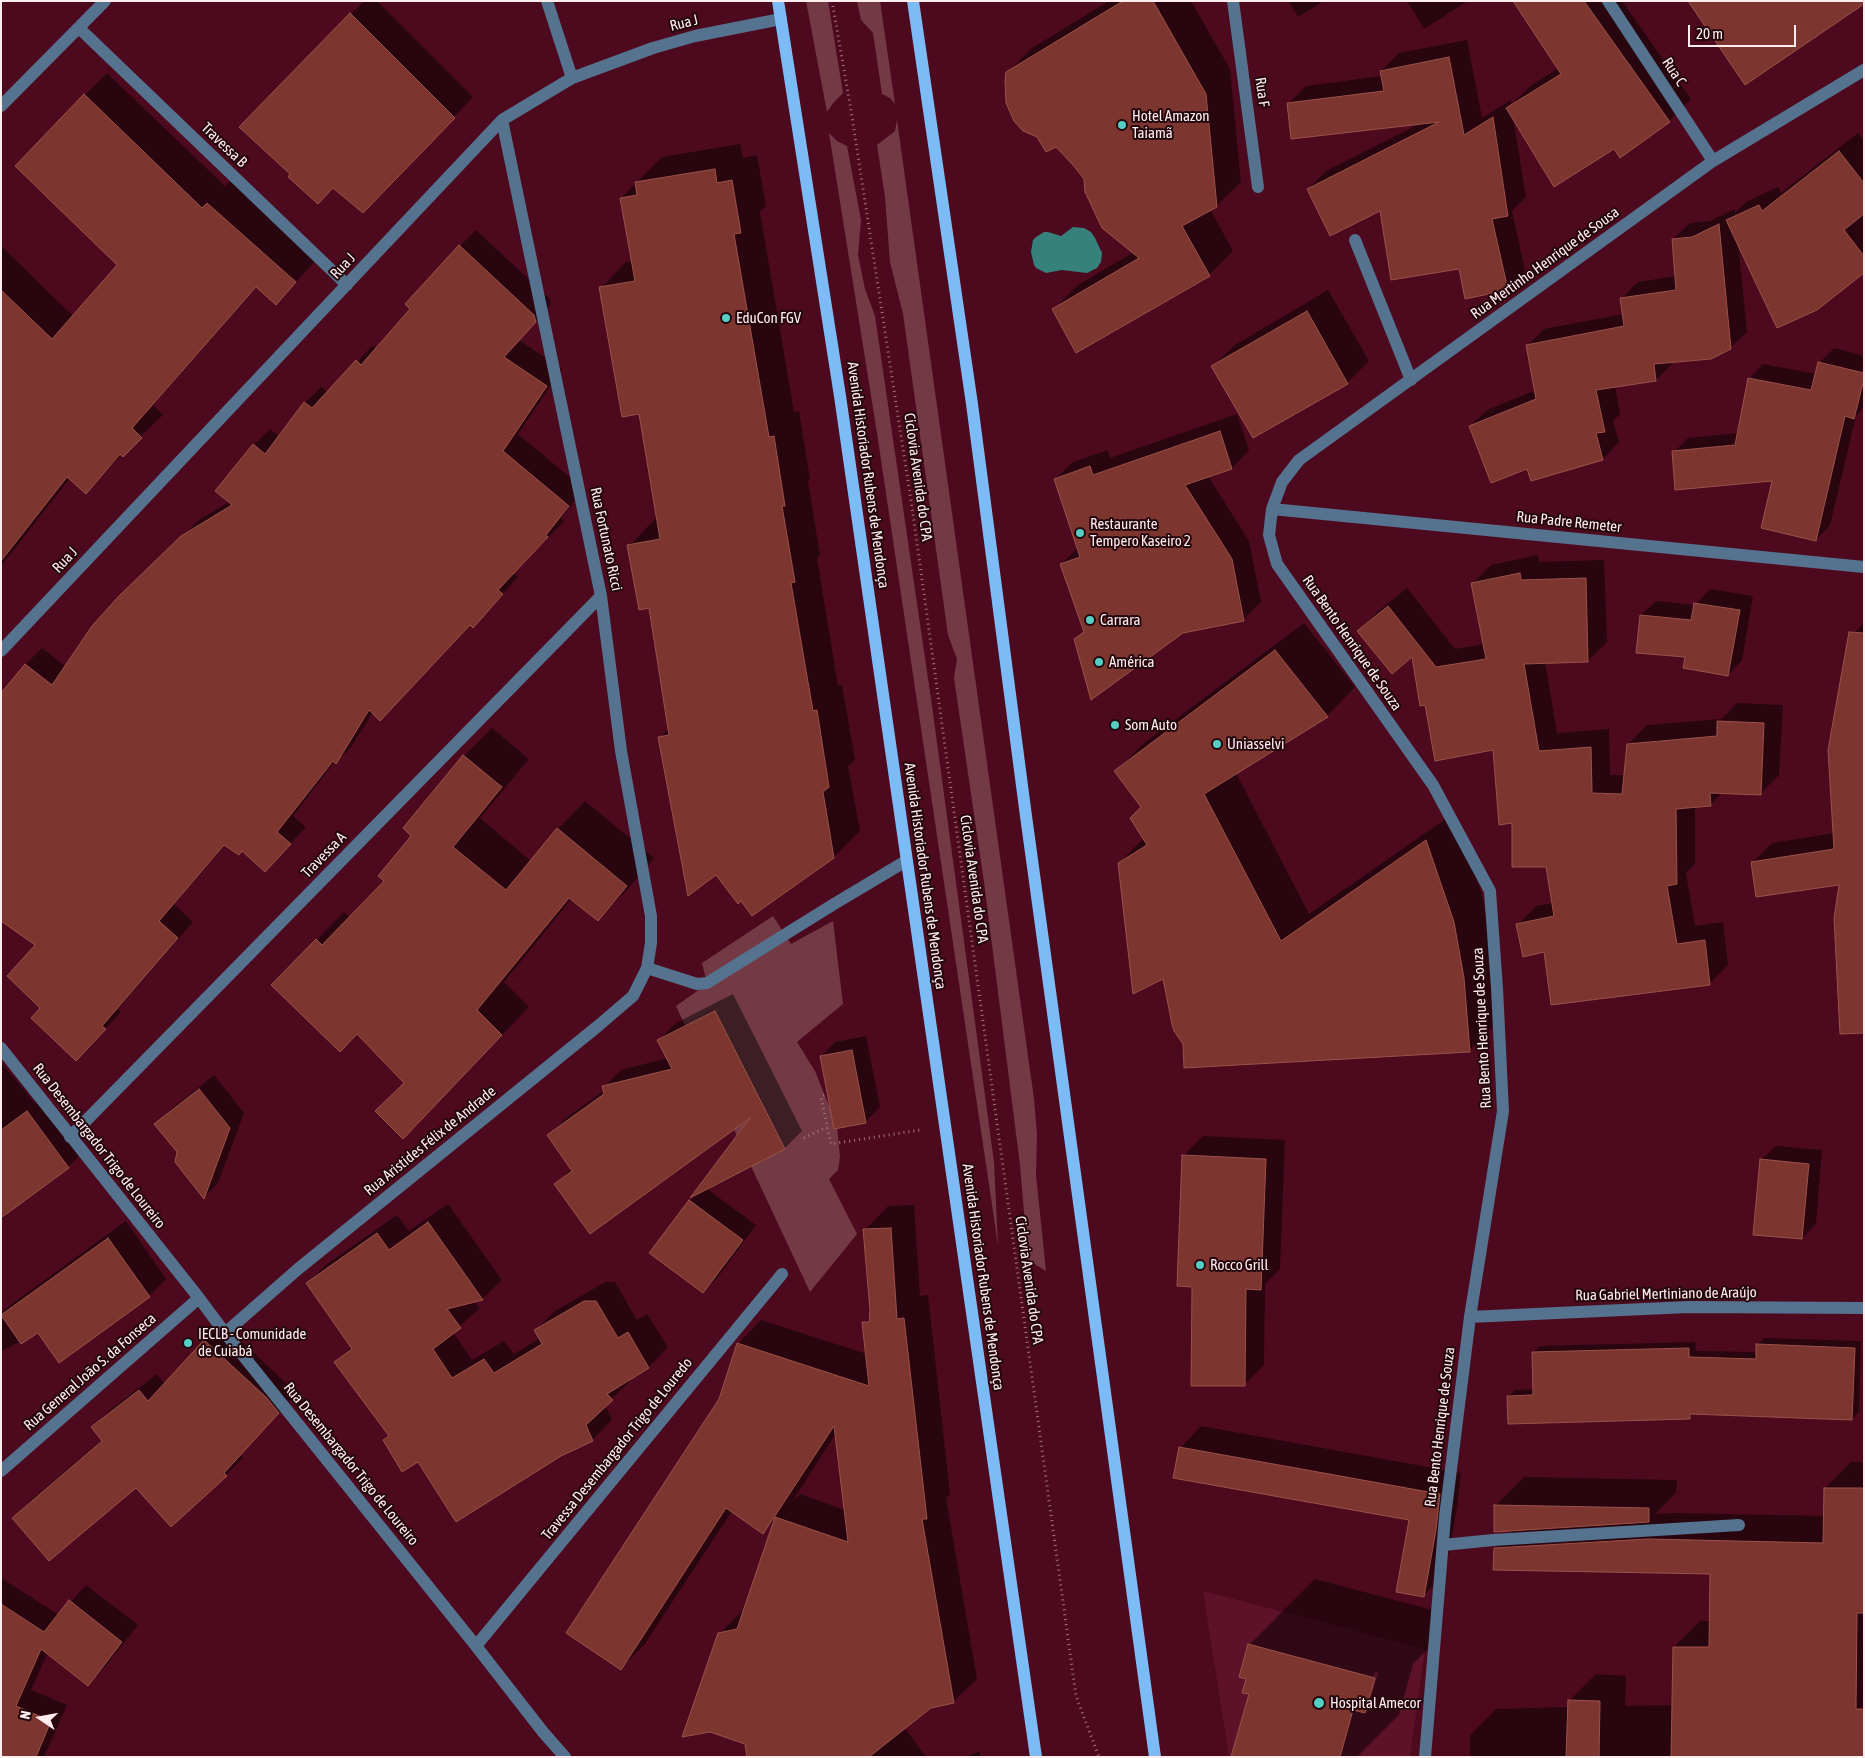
<!DOCTYPE html>
<meta charset="utf-8">
<style>
body{margin:0}
#map{position:relative;width:1865px;height:1758px;overflow:hidden;background:#4d0a1f;font-family:"Asap Condensed",sans-serif}
canvas{display:block}
.frame{position:absolute;inset:0;border:2px solid #ffedef;pointer-events:none}
.north{position:absolute;left:15px;top:1693px;width:50px;height:50px;-webkit-text-stroke:4px #23070d;paint-order:stroke;rotate:282deg;font-size:14px;font-weight:700;line-height:20px;text-align:center;color:#ffedef}
.north::after{content:'';display:block;margin:auto;width:18px;height:22px;background:#ffedef;clip-path:polygon(50% 0,100% 100%,50% 72%,0 100%)}
.scale{position:absolute;left:1688px;top:25px;width:108px;height:22px;box-sizing:border-box;border:2px solid #ffedef;border-top:0;padding-left:6px;font-size:15px;line-height:18px;white-space:nowrap;color:#ffedef;-webkit-text-stroke:4px #23070d;paint-order:stroke}
</style>
<div id="map">
<canvas width="1865" height="1758"></canvas>
<div class="frame"></div>
<div class="north">N</div>
<div class="scale">20 m</div>
</div>
<script>
const g = document.querySelector('canvas').getContext('2d');
g.lineJoin = 'round';
function fill(path, color) {
  g.fillStyle = color;
  g.fill(path, 'evenodd');
}
function poly(rows) {
  const path = new Path2D();
  for (const r of rows) {
    path.moveTo(r[0], r[1]);
    for (let i = 2; i < r.length; i += 2) path.lineTo(r[i], r[i + 1]);
  }
  return path;
}
function stroke(path, color, width, dash) {
  g.strokeStyle = color;
  g.lineWidth = width;
  g.lineCap = dash ? 'butt' : 'round';
  g.setLineDash(dash || []);
  g.stroke(path);
}
function label(font, color, halo, rows, align = 'center') {
  g.font = font + ' "Asap Condensed",sans-serif';
  g.lineWidth = 4;
  g.setLineDash([]);
  g.textBaseline = 'middle';
  g.strokeStyle = halo;
  g.fillStyle = color;
  for (const [text, x, y, turn = 0] of rows) {
    g.save();
    g.translate(x, y);
    g.rotate((+turn || 0) * Math.PI / 180);
    g.textAlign = isNaN(turn) ? turn : align;
    if (halo) g.strokeText(text, 0, 0);
    g.fillText(text, 0, 0);
    g.restore();
  }
}
const built = poly([
 [1203,1591,1425,1649,1410,1757,1229,1757]
]);
const green = poly([
 [806,1,828,1,843,93,834,102,827,112],
 [857,1,880,1,895,104,890,98,882,94,873,33,861,20],
 [897,120,1034,1099,1037,1134,1036,1175,1046,1271,1028,1260,1020,1165,984,882,954,678,957,659,948,635,903,314,890,262,885,197,877,145,895,131],
 [829,133,837,141,847,146,861,220,858,255,865,289,875,316,932,706,994,1162,998,1245,877,433],
 [773,916,791,944,833,921,843,1004,797,1042,815,1071,837,1126,840,1157,838,1170,829,1179,857,1234,810,1292,676,1006,707,984,702,963]
]);
const water = poly([
 [1073,227,1084,228,1091,232,1095,238,1102,253,1101,262,1097,268,1087,273,1062,270,1046,273,1036,268,1034,265,1031,252,1033,240,1036,237,1044,232,1048,232,1061,236]
]);
const shadow = poly([
 [364,1,377,1,473,97,383,192,334,186,292,174,241,127],
 [1109,1,1191,1,1230,69,1241,182,1216,206,1210,209,1233,251,1209,275,1053,310,1078,285,1134,252,1085,178,1008,72,1032,48],
 [1289,1,1324,1,1298,17],
 [1407,1,1468,1,1424,29],
 [1514,1,1622,1,1691,99,1669,121,1614,147,1513,117,1526,197,1512,211,1525,270,1507,288,1460,267,1381,209,1308,189,1326,171,1421,123,1288,104,1306,86,1382,76,1381,71,1399,53,1467,40,1482,118,1511,100,1511,105,1530,86,1559,68],
 [107,73,225,186,230,181,317,259,276,304,257,287,153,405,163,415,122,454,86,492,70,478,1,566,1,246,73,316,119,265,85,95],
 [1858,133,1864,141,1864,271,1738,243,1747,332,1730,348,1672,361,1672,364,1656,380,1615,386,1620,414,1613,421,1619,442,1603,459,1532,479,1528,467,1470,426,1487,410,1536,390,1527,346,1544,329,1624,314,1622,298,1638,282,1676,276,1673,239,1690,223,1710,221,1735,209,1735,213,1746,202,1778,187,1781,193],
 [740,144,743,158,757,155,766,206,760,212,794,412,799,411,810,479,808,481,820,555,817,558,838,686,842,685,855,760,848,766,860,831,834,857,660,738,669,728,650,607,629,546,654,520,658,519,640,412,601,288,626,262,633,261,621,198,662,157],
 [476,230,550,299,551,305,519,340,562,369,518,434,584,489,561,518,564,521,513,573,518,577,489,610,473,626,471,624,373,712,352,746,336,762,335,761,293,816,306,827,265,871,243,850,226,844,174,904,193,922,118,1009,121,1012,92,1043,42,1008,36,945,1,695,26,664,42,648,66,667,136,581,199,520,229,502,254,445,270,429,280,437,305,403,321,387,328,392,373,345,377,349,412,309,460,246],
 [1328,290,1369,361,1347,383,1213,366,1235,345],
 [1834,348,1864,356,1864,407,1856,416,1830,525,1816,540,1774,479,1674,452,1688,438,1738,433,1749,379,1763,364,1816,374,1819,363],
 [1237,414,1249,450,1232,468,1208,476,1249,541,1261,602,1243,620,1076,639,1084,631,1062,564,1078,547,1055,479,1073,462,1108,450,1110,458],
 [1538,555,1539,562,1604,560,1607,642,1588,661,1545,662,1557,733,1609,729,1610,775,1625,775,1628,744,1647,725,1722,719,1737,703,1783,705,1779,775,1760,794,1723,792,1710,805,1695,806,1695,864,1686,873,1695,926,1723,922,1728,965,1710,983,1545,950,1518,925,1536,906,1553,903,1547,866,1513,822,1494,749,1426,703,1413,654,1359,631,1377,612,1407,588,1455,649,1485,644,1473,583,1491,565],
 [1710,589,1753,596,1742,660,1728,675,1686,656,1641,615,1656,601,1695,605],
 [1304,623,1355,687,1327,716,1236,773,1309,914,1454,813,1482,894,1492,949,1498,1022,1469,1050,1164,977,1119,863,1144,838,1143,807,1116,771,1144,743],
 [1864,623,1864,1016,1841,883,1752,863,1772,843,1834,833,1849,638],
 [492,728,529,759,480,818,531,861,558,829,585,801,654,858,626,891,598,919,572,898,504,982,529,1007,431,1109,357,1033,273,985,344,912,350,918,385,881,413,835,404,828,464,756],
 [733,994,802,1131,785,1148,706,1188,756,1225,718,1277,703,1292,690,1201,755,1114,556,1184,572,1168,549,1136,566,1118,605,1090,604,1087,621,1070,668,1058,659,1040,676,1023],
 [866,1036,880,1107,865,1122,821,1057,835,1042],
 [1,1062,34,1102,45,1094,85,1150,68,1167,15,1206,1,1221],
 [214,1075,244,1113,218,1183,204,1197,178,1152,156,1124,170,1110],
 [1203,1136,1285,1140,1280,1269,1265,1284,1264,1365,1245,1384,1193,1285,1183,1156],
 [1776,1146,1822,1150,1816,1224,1802,1238,1761,1160],
 [448,1204,502,1280,482,1299,474,1301,480,1308,453,1332,472,1360,504,1341,514,1354,540,1338,536,1330,555,1311,605,1282,615,1282,637,1320,647,1314,668,1347,649,1367,630,1378,631,1380,605,1405,612,1420,592,1440,419,1460,390,1435,336,1362,352,1346,307,1283,327,1264,397,1215,409,1231],
 [914,1205,920,1296,928,1295,950,1494,946,1498,977,1679,953,1702,931,1706,904,1727,926,1757,748,1757,719,1634,743,1610,745,1609,776,1519,763,1532,732,1511,644,1645,621,1668,720,1400,738,1344,761,1320,867,1354,864,1323,871,1316,865,1230,888,1206],
 [836,1433,845,1510,800,1494,792,1502],
 [126,1221,166,1279,149,1296,38,1331,28,1338,1,1351,1,1312],
 [222,1324,284,1381,295,1395,240,1455,243,1458,226,1475,171,1525,136,1486,13,1518,30,1501,102,1440,93,1427,110,1410,157,1374,165,1384],
 [1764,1338,1861,1341,1859,1412,1852,1419,1695,1413,1690,1417,1508,1397,1515,1390,1534,1389,1533,1352,1540,1346,1695,1342,1696,1351,1757,1352,1757,1345],
 [1201,1426,1461,1473,1457,1508,1445,1574,1423,1596,1411,1519,1180,1448],
 [1851,1462,1864,1462,1864,1757,1470,1757,1470,1735,1496,1709,1569,1707,1570,1700,1596,1674,1626,1676,1625,1706,1673,1705,1674,1647,1700,1621,1711,1621,1712,1573,1494,1549,1514,1529,1495,1506,1524,1477,1677,1480,1676,1493,1655,1514,1675,1513,1825,1516,1825,1488],
 [1,1578,59,1615,86,1585,138,1625,104,1668,88,1684,48,1652,31,1690,67,1705,44,1757,1,1757],
 [1315,1579,1440,1612,1431,1646,1413,1664,1399,1715,1357,1757,1246,1757,1250,1693,1247,1678,1249,1645],
 [1375,1672,1378,1673,1372,1693,1369,1696],
 [980,1751,980,1757,965,1757]
]);
const building = poly([
 [1123,1,1153,1,1206,94,1217,207,1182,226,1210,276,1076,353,1052,309,1139,258,1102,228,1085,192,1084,179,1073,165,1056,147,1046,152,1037,137,1023,131,1014,121,1006,103,1005,80,1006,72,1123,1],
 [1513,1,1584,1,1670,122,1620,158,1614,149,1554,187,1506,108,1561,74,1513,1],
 [1688,1,1864,1,1864,4,1745,85,1688,1],
 [350,13,455,118,363,213,333,188,318,204,288,177,290,174,239,127,350,13],
 [1449,57,1464,135,1493,117,1508,216,1492,219,1508,290,1465,299,1459,269,1391,280,1380,211,1330,236,1307,189,1439,122,1291,139,1287,103,1384,91,1380,71,1449,57],
 [84,94,202,208,207,203,296,282,276,305,256,287,132,428,142,438,123,457,120,454,86,494,67,477,1,561,1,290,52,339,117,265,15,166,84,94],
 [1839,151,1864,183,1864,214,1844,230,1864,256,1864,273,1817,310,1777,328,1726,220,1759,205,1762,211,1839,151],
 [715,169,717,183,732,180,741,233,734,234,769,437,774,436,785,506,782,506,795,582,791,583,813,711,817,710,829,787,823,792,834,858,752,916,741,901,738,904,716,875,688,896,658,737,669,735,649,608,639,610,627,545,660,539,639,414,622,417,599,287,635,281,620,198,637,195,635,182,715,169],
 [1719,224,1731,349,1711,359,1654,364,1656,381,1596,390,1605,432,1596,433,1603,460,1531,481,1527,469,1491,483,1469,426,1536,399,1526,345,1624,326,1620,298,1676,290,1672,239,1692,237,1719,224],
 [459,245,534,315,536,322,504,357,547,386,503,451,569,506,546,535,548,537,498,590,503,594,473,628,470,625,380,721,369,710,336,764,333,761,277,832,291,844,265,872,242,851,239,855,224,845,159,921,178,938,102,1026,106,1029,76,1061,31,1018,40,1008,7,976,35,945,1,921,1,693,25,664,52,685,92,626,118,597,181,536,232,505,215,491,253,444,265,454,304,402,312,408,356,360,361,365,410,309,405,304,459,245],
 [1307,311,1348,384,1253,438,1211,366,1307,311],
 [1818,362,1864,373,1864,379,1854,419,1845,416,1816,541,1761,528,1772,481,1675,490,1672,451,1735,445,1748,378,1811,390,1818,362],
 [1220,431,1232,469,1185,485,1232,559,1244,621,1183,633,1091,700,1074,639,1084,632,1060,564,1080,557,1054,479,1090,466,1093,475,1220,431],
 [1520,573,1521,580,1586,578,1588,662,1524,664,1539,751,1591,747,1592,793,1622,794,1627,744,1717,736,1717,721,1764,723,1761,795,1710,793,1711,806,1676,809,1677,884,1667,886,1677,944,1705,940,1710,985,1551,1005,1544,952,1523,957,1516,924,1554,916,1546,867,1512,867,1512,823,1499,825,1493,750,1435,761,1425,705,1420,706,1412,657,1392,674,1357,631,1388,606,1436,667,1486,659,1471,583,1520,573],
 [1694,603,1740,610,1728,676,1683,668,1685,657,1636,653,1640,615,1691,620,1694,603],
 [1849,632,1864,633,1864,1033,1840,1034,1834,918,1839,885,1756,897,1751,862,1834,849,1828,750,1849,632],
 [1275,650,1328,717,1204,794,1281,941,1426,840,1454,922,1464,978,1470,1052,1184,1068,1183,1044,1174,1031,1172,1024,1163,979,1133,994,1118,863,1147,845,1130,818,1141,807,1114,771,1275,650],
 [463,755,502,787,453,847,506,890,557,828,627,886,598,921,569,898,477,1010,502,1035,403,1139,375,1111,404,1083,357,1034,340,1052,271,985,316,939,322,945,384,881,378,876,411,836,403,828,463,755],
 [715,1011,785,1149,690,1198,750,1118,590,1234,554,1184,572,1171,547,1135,604,1094,602,1086,672,1069,657,1040,715,1011],
 [852,1050,866,1123,834,1129,820,1056,852,1050],
 [199,1089,230,1128,204,1199,175,1162,177,1152,154,1124,199,1089],
 [27,1111,69,1168,1,1218,1,1130,27,1111],
 [1182,1155,1266,1159,1261,1290,1246,1289,1245,1386,1191,1386,1192,1287,1177,1286,1182,1155],
 [1760,1159,1809,1164,1802,1239,1753,1235,1760,1159],
 [689,1200,743,1240,703,1293,649,1253,689,1200],
 [428,1222,483,1300,447,1309,461,1328,433,1349,452,1378,484,1359,494,1373,542,1344,534,1330,584,1301,596,1301,618,1338,628,1332,649,1368,607,1394,613,1400,586,1425,593,1441,561,1456,456,1522,418,1462,402,1472,383,1440,389,1436,334,1362,352,1349,306,1283,377,1233,389,1250,428,1222],
 [891,1228,897,1319,904,1318,927,1519,922,1519,954,1703,931,1708,869,1757,747,1757,745,1744,710,1732,682,1737,718,1633,737,1629,775,1517,848,1542,834,1426,763,1534,726,1508,621,1670,566,1633,719,1399,737,1343,869,1386,862,1322,869,1322,870,1310,863,1229,891,1228],
 [108,1238,150,1297,59,1363,38,1333,21,1344,1,1315,108,1238],
 [204,1340,267,1398,279,1413,224,1473,227,1476,171,1527,136,1488,49,1561,12,1518,102,1441,91,1427,139,1390,148,1401,204,1340],
 [1756,1344,1855,1348,1852,1420,1690,1414,1690,1419,1508,1424,1507,1396,1533,1395,1532,1352,1689,1348,1689,1357,1756,1359,1756,1344],
 [1179,1447,1440,1494,1436,1530,1424,1597,1396,1592,1409,1520,1173,1478,1179,1447],
 [1824,1488,1864,1488,1864,1613,1857,1613,1856,1709,1864,1709,1864,1757,1671,1757,1673,1647,1709,1647,1710,1574,1493,1570,1494,1548,1648,1539,1823,1543,1824,1488],
 [1494,1505,1649,1508,1649,1522,1494,1532,1494,1505],
 [69,1600,122,1642,88,1686,41,1649,16,1706,51,1721,36,1757,1,1757,1,1604,44,1632,69,1600],
 [1248,1644,1375,1678,1365,1713,1353,1710,1340,1757,1231,1757,1249,1694,1242,1693,1246,1679,1239,1677,1248,1644],
 [1568,1700,1600,1701,1599,1757,1566,1757,1568,1700]
]);
const path = poly([
 [832,1,851,110,913,514,1076,1696,1099,1757],
 [824,1095,821,1097,831,1144,920,1130],
 [804,1138,827,1127]
]);
const minor = poly([
 [547,1,572,78],
 [1233,1,1258,187],
 [1608,1,1713,161],
 [79,28,347,285],
 [1,106,105,1],
 [1355,240,1411,380],
 [1272,509,1864,567],
 [1,651,502,120,572,78,653,48,695,36,781,19],
 [647,968,697,984,707,983,834,904,906,861],
 [1,1048,199,1298,225,1333,476,1646,543,1732,565,1757],
 [70,1137,601,596],
 [1470,1317,1688,1307,1864,1308],
 [225,1333,298,1269,598,1026,633,996,647,968,651,943,651,916,621,751,601,596,502,120],
 [1,1471,199,1298],
 [1443,1545,1493,1540,1739,1525],
 [476,1646,782,1274],
 [1425,1757,1445,1517,1470,1317,1503,1111,1497,988,1490,891,1433,785,1277,564,1269,535,1272,509,1282,482,1299,460,1713,161,1864,70]
]);
const major = poly([
 [778,1,840,396,1036,1757],
 [913,1,972,404,1026,816,1155,1757]
]);
const markers = [
 [1122,125,5,"#55cec4"],
 [726,318,5,"#55cec4"],
 [1080,533,5,"#55cec4"],
 [1090,620,5,"#55cec4"],
 [1099,662,5,"#55cec4"],
 [1115,725,5,"#55cec4"],
 [1217,744,5,"#55cec4"],
 [1200,1265,5,"#55cec4"],
 [188,1343,5,"#55cec4"],
 [1319,1703,6,"#55cec4"]
];
const streetNames = [
 ["Rua J",684,23,-14],
 ["Rua C",1674,72,57],
 ["Rua F",1262,92,82],
 ["Travessa B",224,145,44],
 ["Rua Mertinho Henrique de Sousa",1545,263,-36],
 ["Rua J",343,266,-47],
 ["Avenida Historiador Rubens de Mendonça",868,475,82],
 ["Ciclovia Avenida do CPA",918,477,82],
 ["Rua Padre Remeter",1569,522,6],
 ["Rua Fortunato Ricci",606,539,78],
 ["Rua J",65,560,-47],
 ["Rua Bento Henrique de Souza",1352,643,55],
 ["Travessa A",324,855,-46],
 ["Avenida Historiador Rubens de Mendonça",925,876,82],
 ["Ciclovia Avenida do CPA",974,879,82],
 ["Rua Bento Henrique de Souza",1482,1028,-93],
 ["Rua Aristides Félix de Andrade",430,1141,-39],
 ["Rua Desembargador Trigo de Loureiro",99,1146,52],
 ["Avenida Historiador Rubens de Mendonça",983,1277,82],
 ["Ciclovia Avenida do CPA",1029,1280,82],
 ["Rua Gabriel Mertiniano de Araújo",1666,1294,-1],
 ["Rua General João S. da Fonseca",90,1372,-41],
 ["Rua Bento Henrique de Souza",1440,1427,-83],
 ["Travessa Desembargador Trigo de Louredo",617,1449,-51],
 ["Rua Desembargador Trigo de Loureiro",351,1464,51]
];
const poiNames = [
 ["Hotel Amazon",1132,116],
 ["Taiamã",1132,133],
 ["EduCon FGV",736,318],
 ["Restaurante",1090,524],
 ["Tempero Kaseiro 2",1090,541],
 ["Carrara",1100,620],
 ["América",1109,662],
 ["Som Auto",1125,725],
 ["Uniasselvi",1227,744],
 ["Rocco Grill",1210,1265],
 ["IECLB - Comunidade",198,1334],
 ["de Cuiabá",198,1351],
 ["Hospital Amecor",1330,1703]
];
fill(built, '#5d122a');
fill(green, '#733945');
fill(water, '#36817b');
fill(shadow, '#0007');
fill(building, '#7c362f');
stroke(building, '#9b5249', 1);
stroke(path, '#a07480', 3, [1, 4]);
stroke(minor, '#55728e', 12);
stroke(major, '#7dbbf6', 12);
for (const [x, y, r, color] of markers) {
  const dot = new Path2D();
  dot.arc(x, y, r, 0, 2 * Math.PI);
  g.fillStyle = color;
  g.fill(dot);
  stroke(dot, '#23070d', 2);
}
label('15px', '#ffedef', '#23070d', streetNames);
label('15px', '#ffedef', '#23070d', poiNames, 'left');
</script>
